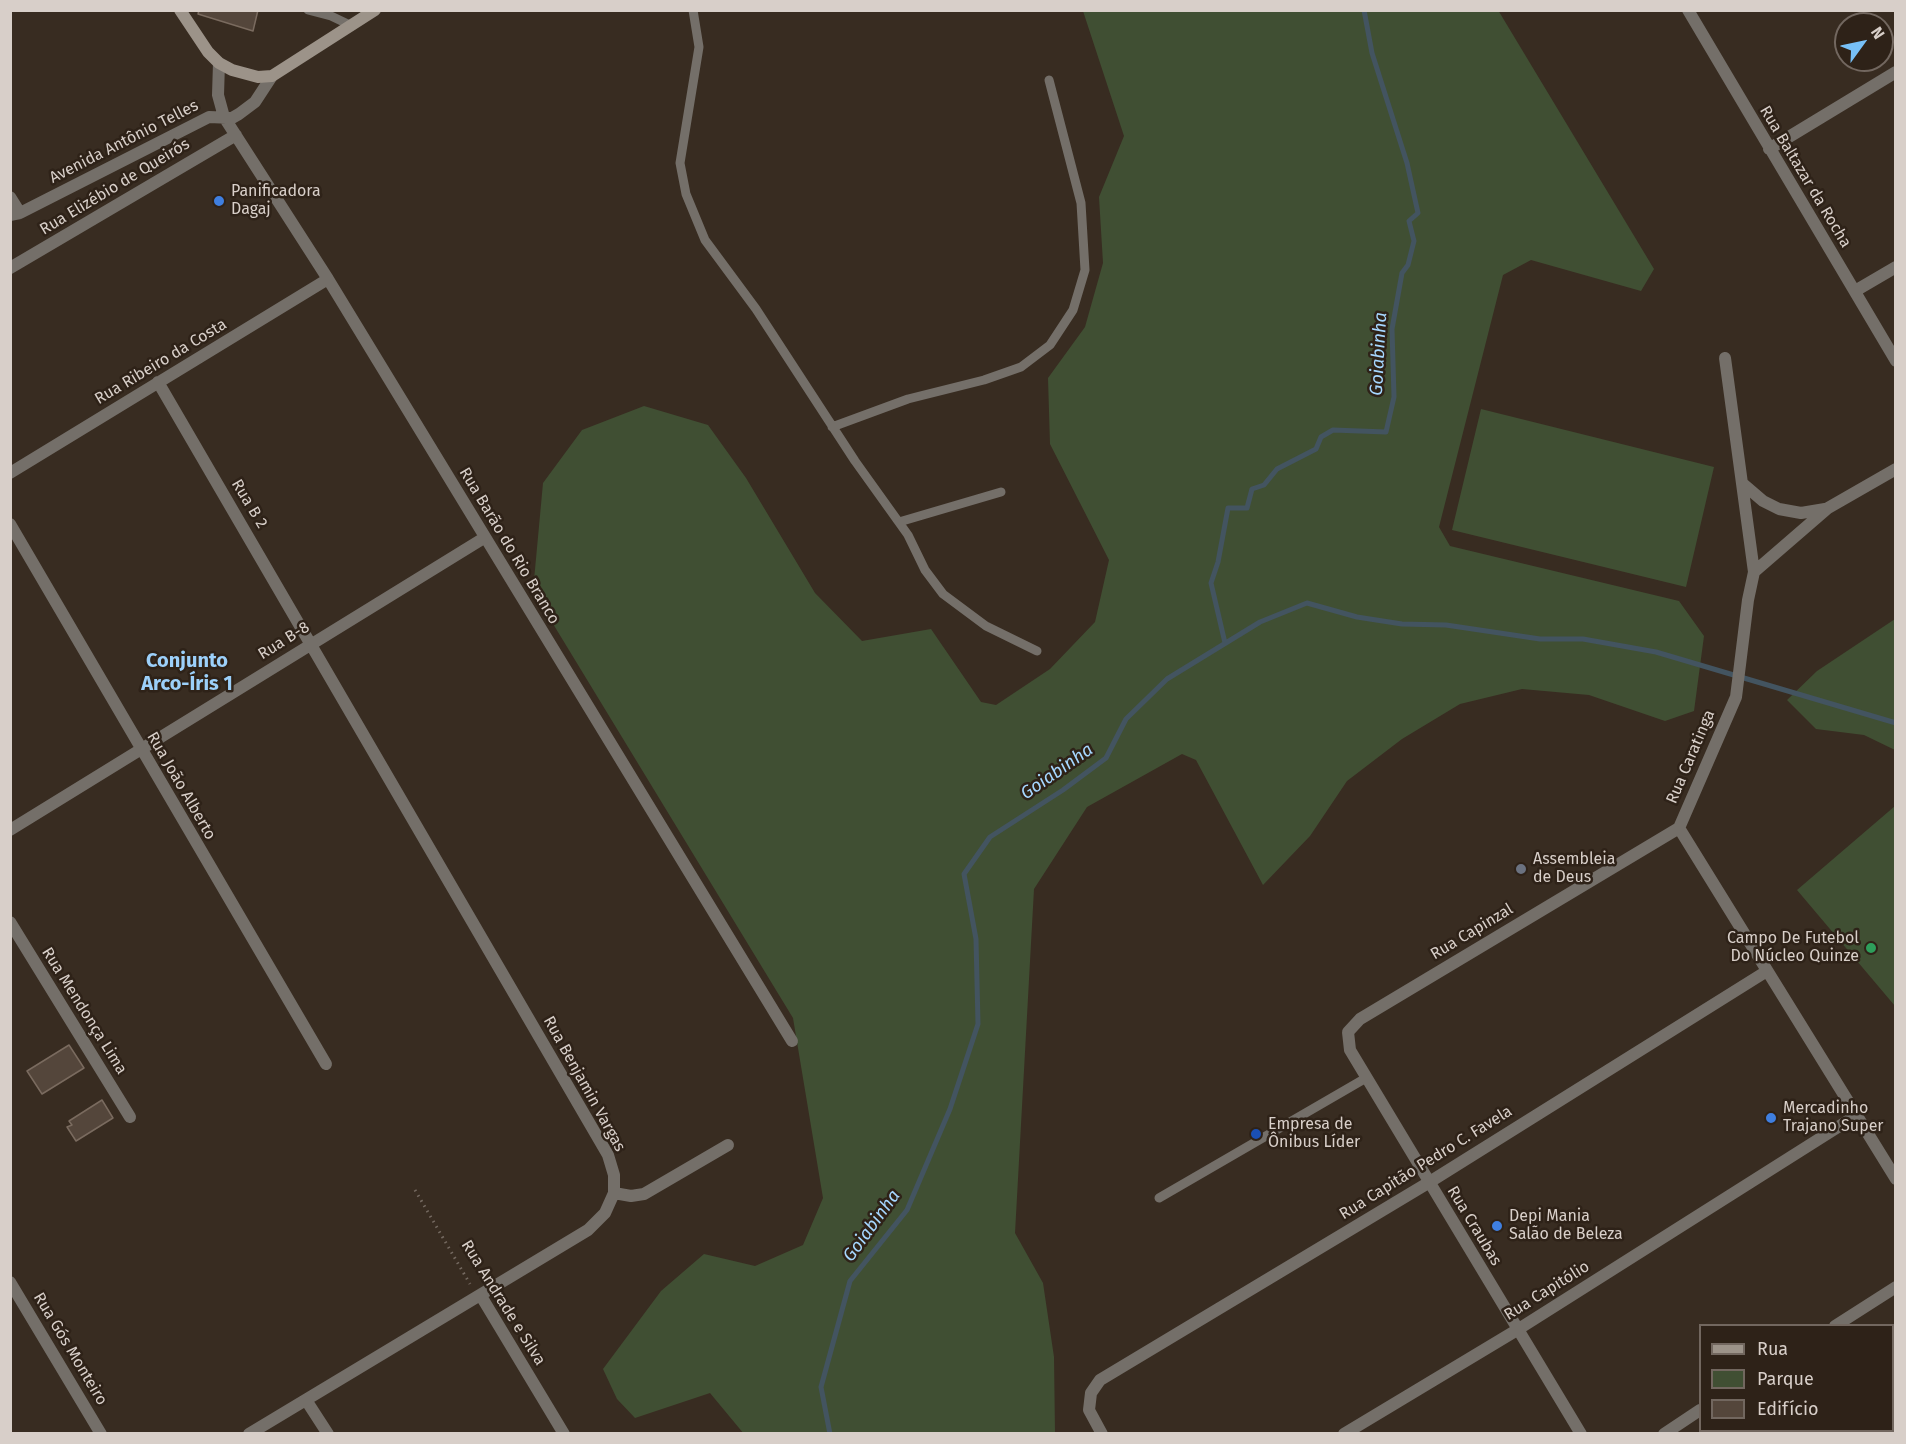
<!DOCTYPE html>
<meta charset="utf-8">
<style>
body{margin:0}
#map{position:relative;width:1906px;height:1444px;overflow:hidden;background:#382c21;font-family:"Fira Sans",sans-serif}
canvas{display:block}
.frame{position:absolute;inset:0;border:12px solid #d8cfc9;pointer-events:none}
.legend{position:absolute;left:1699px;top:1324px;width:195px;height:108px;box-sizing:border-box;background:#2e2218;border:2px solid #72675f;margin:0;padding:8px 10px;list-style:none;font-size:18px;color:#d8cfc9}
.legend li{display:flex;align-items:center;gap:12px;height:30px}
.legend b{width:30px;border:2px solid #72675f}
.north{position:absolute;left:1834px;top:12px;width:60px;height:60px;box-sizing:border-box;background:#2e2218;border:2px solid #72675f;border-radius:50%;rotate:57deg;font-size:16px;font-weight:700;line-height:24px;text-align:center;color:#d8cfc9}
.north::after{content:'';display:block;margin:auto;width:21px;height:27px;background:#77c0f7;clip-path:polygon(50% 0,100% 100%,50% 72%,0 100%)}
</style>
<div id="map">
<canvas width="1906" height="1444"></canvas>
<div class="frame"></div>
<ul class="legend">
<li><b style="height:8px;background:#9c9389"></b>Rua</li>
<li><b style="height:16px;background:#404f33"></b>Parque</li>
<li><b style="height:16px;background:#54463b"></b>Edifício</li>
</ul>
<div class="north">N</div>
</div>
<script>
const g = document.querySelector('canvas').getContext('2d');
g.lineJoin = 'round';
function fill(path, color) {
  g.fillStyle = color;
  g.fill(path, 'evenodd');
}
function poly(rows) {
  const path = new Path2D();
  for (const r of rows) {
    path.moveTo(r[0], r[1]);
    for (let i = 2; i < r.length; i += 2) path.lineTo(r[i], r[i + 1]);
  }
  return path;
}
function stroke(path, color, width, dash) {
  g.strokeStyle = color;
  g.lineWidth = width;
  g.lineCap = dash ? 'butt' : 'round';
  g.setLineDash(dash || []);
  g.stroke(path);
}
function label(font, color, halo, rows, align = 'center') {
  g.font = font + ' "Fira Sans",sans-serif';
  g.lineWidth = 5;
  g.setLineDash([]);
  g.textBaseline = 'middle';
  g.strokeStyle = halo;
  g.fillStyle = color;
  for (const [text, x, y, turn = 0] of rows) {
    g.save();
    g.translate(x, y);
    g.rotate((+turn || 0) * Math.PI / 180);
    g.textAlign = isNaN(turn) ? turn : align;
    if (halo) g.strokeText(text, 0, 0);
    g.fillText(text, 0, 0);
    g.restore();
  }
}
const green = poly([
 [1498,10,1654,269,1641,291,1531,260,1503,275,1439,527,1450,546,1679,601,1704,636,1694,711,1665,721,1589,695,1522,689,1460,704,1402,739,1347,781,1310,836,1263,885,1196,760,1182,754,1087,807,1034,889,1015,1233,1043,1283,1054,1357,1055,1433,744,1434,710,1393,635,1418,617,1399,603,1369,661,1291,704,1254,755,1266,803,1245,823,1198,793,1018,533,591,543,483,582,430,644,406,708,425,746,478,815,593,862,641,931,629,981,702,996,705,1050,669,1095,622,1109,560,1050,444,1048,378,1085,327,1103,263,1099,197,1124,136,1083,11],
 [1481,409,1714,467,1686,587,1452,530],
 [1895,619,1895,750,1864,735,1816,729,1787,700,1817,671],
 [1895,806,1895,1006,1797,890]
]);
const stream = poly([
 [1225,643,1211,583,1218,562,1228,508,1247,508,1252,489,1264,485,1277,469,1316,449,1321,437,1333,430,1386,432,1394,397,1392,329,1402,273,1408,265,1414,241,1409,221,1418,213,1407,163,1372,53,1364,10],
 [830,1434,821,1387,850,1281,907,1210,950,1109,978,1024,976,939,964,874,990,837,1063,790,1106,758,1126,719,1167,679,1260,622,1307,603,1357,617,1402,624,1446,625,1540,639,1583,639,1656,652,1896,723]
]);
const building = poly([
 [199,10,258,10,253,31,198,14,199,10],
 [69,1045,84,1068,42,1094,27,1071,69,1045],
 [102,1100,113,1118,76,1141,67,1127,72,1125,69,1121,102,1100]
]);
const path = poly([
 [415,1190,470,1284]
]);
const lane = poly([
 [308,10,331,16,352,26],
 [693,10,699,47,680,163,686,194,705,240,756,309,855,461,908,535,925,570,943,594,986,626,1037,651],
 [832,427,908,399,984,380,1021,367,1050,345,1073,310,1085,270,1081,203,1049,80],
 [899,522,1001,492],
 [1159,1198,1366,1078]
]);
const street = poly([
 [1688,10,1896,361],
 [219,63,218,95,224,117,328,279,792,1041],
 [1769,149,1896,72],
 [10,197,20,213],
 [10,215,20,213,209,117,232,118,239,114,255,102,272,76],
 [10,268,236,135],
 [1855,291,1896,267],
 [1725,358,1754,572],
 [158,382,608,1155,614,1175,614,1193,605,1213,588,1230,249,1434],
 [10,473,328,279],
 [1742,483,1763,501,1779,509,1801,513,1825,509],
 [10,524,326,1064],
 [1679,828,1736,697,1748,600,1754,572,1828,508,1896,469],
 [1679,828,1896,1179],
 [10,830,484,538],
 [10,922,130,1117],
 [614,1193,631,1196,644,1194,728,1145],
 [10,1282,101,1434],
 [481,1296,564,1434],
 [1835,1326,1896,1287],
 [306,1400,328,1434],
 [1102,1434,1089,1410,1091,1393,1100,1380,1428,1183,1767,971],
 [1344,1434,1517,1330,1857,1115],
 [1581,1434,1350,1050,1348,1032,1360,1019,1679,828],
 [1664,1434,1700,1410]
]);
const secondary = poly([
 [180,10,208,52,219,63,232,70,258,77,272,76,375,10]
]);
const markers = [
 [219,201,6,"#3f7fe0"],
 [1521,869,6,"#6b7280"],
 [1871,948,6,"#2e9e5b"],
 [1771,1118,6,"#3f7fe0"],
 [1256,1134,6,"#1a4fb4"],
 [1497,1226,6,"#3f7fe0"]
];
const streetNames = [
 ["Avenida Antônio Telles",124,142,-27],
 ["Rua Baltazar da Rocha",1805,177,59],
 ["Rua Elizébio de Queirós",115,187,-31],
 ["Rua Ribeiro da Costa",161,362,-31],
 ["Rua B 2",249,504,59],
 ["Rua Barão do Rio Branco",509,546,59],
 ["Rua B-8",284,641,-32],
 ["Rua Caratinga",1691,757,-67],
 ["Rua João Alberto",181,786,60],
 ["Rua Capinzal",1472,932,-31],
 ["Rua Mendonça Lima",84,1011,58],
 ["Rua Benjamin Vargas",584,1084,61],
 ["Rua Capitão Pedro C. Favela",1426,1163,-32],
 ["Rua Craubas",1474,1226,59],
 ["Rua Capitólio",1547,1291,-32],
 ["Rua Andrade e Silva",503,1303,58],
 ["Rua Gós Monteiro",70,1349,59]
];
const poiNames = [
 ["Panificadora",231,192],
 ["Dagaj",231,210],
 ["Assembleia",1533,860],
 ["de Deus",1533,878],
 ["Campo De Futebol",1859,939,"right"],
 ["Do Núcleo Quinze",1859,957,"right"],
 ["Mercadinho",1783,1109],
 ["Trajano Super",1783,1127],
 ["Empresa de",1268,1125],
 ["Ônibus Líder",1268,1143],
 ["Depi Mania",1509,1217],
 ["Salão de Beleza",1509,1235]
];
const waterNames = [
 ["Goiabinha",1379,354,-87],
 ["Goiabinha",1057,772,-35],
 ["Goiabinha",872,1226,-54]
];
const quarterNames = [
 ["Conjunto",187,661],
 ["Arco-Íris 1",187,684]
];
fill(green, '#404f33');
stroke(stream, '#435460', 5);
fill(building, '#54463b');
stroke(building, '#7a6b5f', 1.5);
stroke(path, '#746960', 3, [1.5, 4.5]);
stroke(lane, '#746f69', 9);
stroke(street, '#746f69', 12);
stroke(secondary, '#9c9389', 12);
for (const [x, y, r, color] of markers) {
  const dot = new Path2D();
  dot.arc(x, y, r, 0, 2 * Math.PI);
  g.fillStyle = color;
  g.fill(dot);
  stroke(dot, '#2e2218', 2);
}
label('16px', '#d8cfc9', '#2e2218', streetNames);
label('16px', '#d8cfc9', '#2e2218', poiNames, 'left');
label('italic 18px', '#a6d7ff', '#2e2218', waterNames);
label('bold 20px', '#9cd0fa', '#2e2218', quarterNames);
</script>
